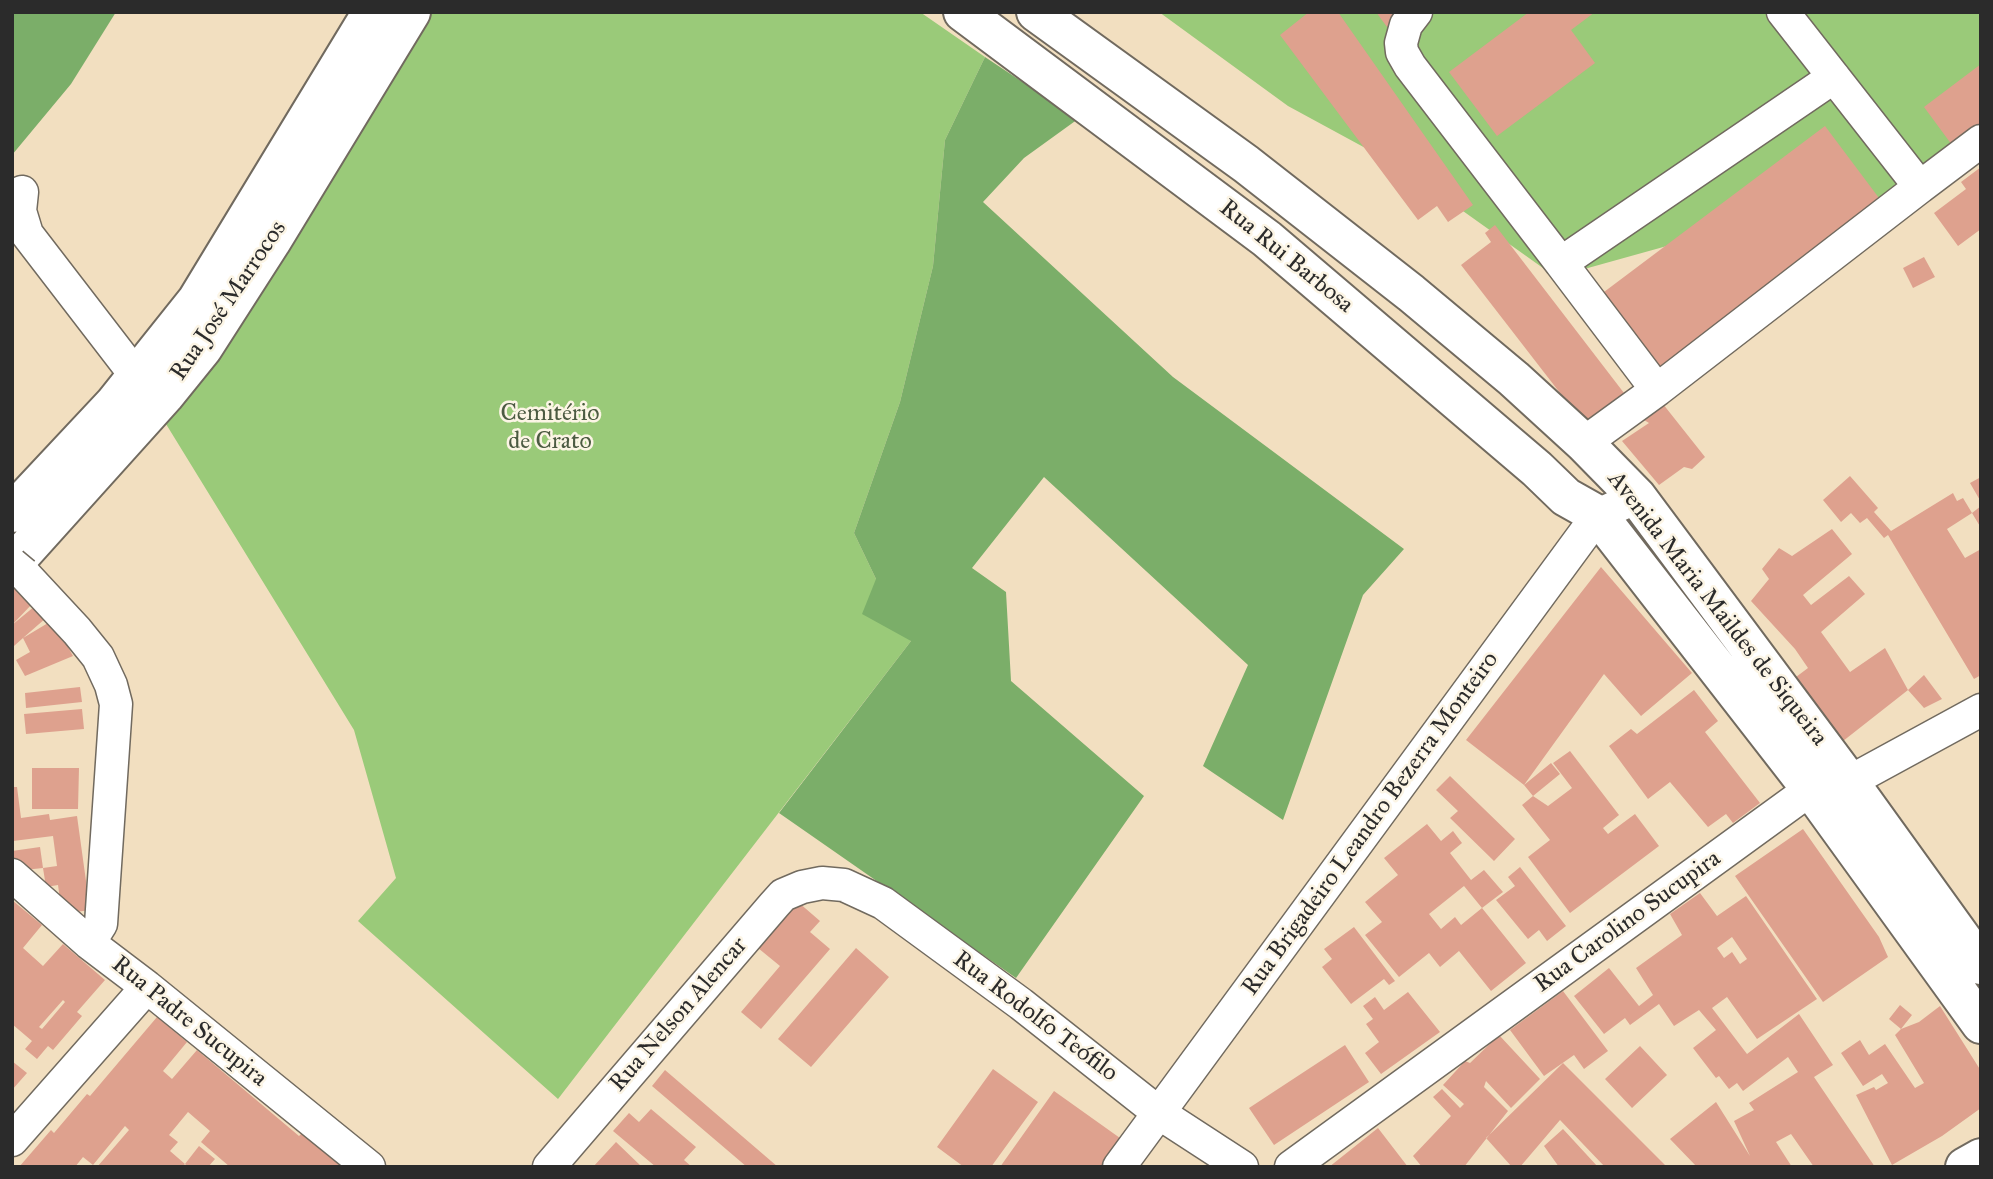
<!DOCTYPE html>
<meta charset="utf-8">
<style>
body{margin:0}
#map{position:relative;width:1993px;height:1179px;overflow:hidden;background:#f2dfc0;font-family:"IM FELL Great Primer",serif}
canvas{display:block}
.frame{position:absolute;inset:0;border:14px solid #2b2b2b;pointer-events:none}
</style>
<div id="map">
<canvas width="1993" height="1179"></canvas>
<div class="frame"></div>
</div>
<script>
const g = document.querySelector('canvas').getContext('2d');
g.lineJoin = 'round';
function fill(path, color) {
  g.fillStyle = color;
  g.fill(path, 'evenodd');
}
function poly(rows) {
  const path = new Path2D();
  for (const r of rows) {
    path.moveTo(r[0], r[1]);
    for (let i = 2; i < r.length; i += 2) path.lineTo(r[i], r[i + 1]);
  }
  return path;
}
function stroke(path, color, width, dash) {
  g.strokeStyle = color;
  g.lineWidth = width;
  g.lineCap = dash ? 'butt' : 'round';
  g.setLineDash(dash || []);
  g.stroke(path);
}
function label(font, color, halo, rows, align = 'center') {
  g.font = font + ' "IM FELL Great Primer",serif';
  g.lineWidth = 5;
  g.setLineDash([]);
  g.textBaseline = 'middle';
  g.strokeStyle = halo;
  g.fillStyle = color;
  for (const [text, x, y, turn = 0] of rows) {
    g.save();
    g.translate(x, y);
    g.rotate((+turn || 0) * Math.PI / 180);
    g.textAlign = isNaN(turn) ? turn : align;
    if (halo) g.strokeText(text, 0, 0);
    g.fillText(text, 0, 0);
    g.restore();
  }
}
const green = poly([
 [427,12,920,12,985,57,945,140,933,266,900,402,854,533,876,579,911,641,558,1099,358,921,396,878,354,730,166,424,250,302],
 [1159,12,1981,12,1981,152,1795,269,1753,222,1570,273,1550,273,1404,169,1288,106]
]);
const forest = poly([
 [12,12,116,12,71,84,12,155],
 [985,57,1078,119,1024,158,983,202,1173,377,1404,549,1363,595,1283,820,1203,766,1248,665,1044,477,972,568,1006,592,1011,681,1144,796,1016,978,779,813,911,641,862,614,876,579,854,533,900,402,933,266,945,140]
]);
const building = poly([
 [1309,12,1338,12,1473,205,1448,222,1437,206,1418,220,1280,35],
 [1376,12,1406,12,1387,27],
 [1529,12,1595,12,1571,30,1595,63,1497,136,1449,72],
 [1981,64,1981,124,1952,145,1924,107],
 [1825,126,1882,202,1650,377,1592,301],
 [1981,167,1981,229,1958,246,1934,213,1966,189,1961,182],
 [1495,225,1624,393,1584,424,1461,265,1491,242,1485,233],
 [1924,257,1935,277,1913,288,1903,268],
 [1659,399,1705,457,1692,469,1684,467,1659,485,1622,441,1649,423,1639,417],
 [1850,476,1878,508,1874,512,1891,531,1953,493,1957,501,1963,498,1972,513,1981,506,1981,528,1972,513,1947,529,1965,558,1981,549,1981,675,1974,679,1888,535,1884,538,1867,518,1860,523,1851,513,1841,522,1823,500],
 [1981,477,1981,502,1970,483],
 [1832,529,1852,554,1803,595,1811,605,1849,576,1865,594,1821,632,1850,672,1885,648,1908,690,1924,675,1942,699,1924,708,1908,690,1838,745,1792,680,1808,668,1795,649,1751,601,1769,579,1762,569,1779,548,1792,556],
 [1601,567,1692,673,1641,716,1604,674,1524,785,1551,763,1560,774,1533,796,1548,806,1572,788,1553,763,1570,751,1619,815,1603,828,1608,834,1635,814,1659,846,1570,913,1528,857,1550,840,1522,805,1533,796,1524,785,1466,740],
 [16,587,33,603,12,625,12,591],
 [35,606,46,618,23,638,53,620,73,656,25,676,16,660,30,652,23,638,14,646,12,644,12,625],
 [80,687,82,702,26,708,25,693],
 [1694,690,1718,721,1705,732,1760,803,1733,823,1726,814,1708,827,1670,782,1648,799,1609,746,1631,729,1637,734],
 [82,709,84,729,26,734,24,714],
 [32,768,79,768,78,809,32,809],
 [1450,776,1515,839,1494,861,1450,818,1458,811,1436,790],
 [12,787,17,787,21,818,49,814,50,820,77,816,90,910,62,914,58,885,46,887,43,868,15,871,12,851,40,847,43,868,57,866,53,836,13,841],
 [1427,824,1441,841,1453,831,1462,843,1450,853,1471,880,1484,870,1503,892,1482,908,1464,886,1429,914,1441,929,1455,917,1461,925,1482,908,1526,963,1491,991,1459,951,1440,967,1429,953,1399,977,1365,935,1382,922,1365,902,1398,875,1384,858],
 [1803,829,1879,937,1888,957,1823,1002,1735,876],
 [1520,867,1566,926,1547,941,1539,930,1528,939,1496,900,1515,886,1508,877],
 [1700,893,1717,916,1746,896,1817,999,1757,1039,1727,997,1712,1008,1747,1054,1799,1014,1833,1065,1814,1077,1875,1167,1814,1167,1791,1134,1776,1142,1792,1167,1697,1167,1670,1139,1716,1102,1750,1156,1734,1121,1754,1110,1749,1103,1798,1072,1788,1057,1743,1091,1737,1083,1729,1089,1719,1076,1716,1078,1693,1048,1716,1030,1699,1010,1674,1026,1659,1004,1630,1025,1625,1018,1604,1034,1574,996,1609,968,1639,1006,1653,995,1636,968,1682,935,1670,914],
 [1732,937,1747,959,1740,964,1732,952,1724,958,1717,948],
 [12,900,42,925,23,948,43,966,63,944,105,980,77,1012,82,1016,53,1050,48,1046,37,1059,25,1049,32,1041,12,1024,12,960,14,958,12,956],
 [63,1000,65,1002,42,1029,39,1027],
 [798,902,820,921,810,932,830,949,761,1029,741,1012,780,966,758,948],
 [1354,927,1395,981,1389,985,1384,979,1351,1004,1322,967,1332,959,1324,949],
 [856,948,889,977,811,1067,778,1039],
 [1563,991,1608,1051,1584,1069,1574,1055,1544,1076,1510,1030],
 [1408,992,1440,1032,1381,1074,1365,1053,1379,1042,1366,1024,1373,1019,1363,1006,1375,997,1384,1010],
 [1900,1005,1912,1015,1901,1029,1889,1019],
 [1940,1006,1981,1071,1981,1108,1942,1136,1892,1165,1856,1095,1874,1087,1876,1090,1888,1083,1882,1074,1863,1086,1841,1053,1860,1040,1869,1055,1885,1044,1915,1088,1924,1083,1895,1035,1901,1029,1919,1022],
 [157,1017,187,1042,163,1071,172,1079,197,1050,299,1136,302,1133,342,1167,230,1167,201,1142,210,1131,188,1112,169,1135,178,1142,170,1151,185,1164,182,1167,97,1167,129,1130,125,1126,93,1165,83,1157,75,1167,19,1167,51,1130,54,1133,87,1094,90,1096],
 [1499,1035,1540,1079,1511,1108,1486,1081,1484,1087,1508,1111,1464,1167,1422,1167,1413,1156,1451,1116,1433,1097,1442,1089,1460,1108,1464,1104,1443,1085,1465,1061,1470,1063],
 [1345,1045,1369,1082,1274,1145,1249,1108],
 [1640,1046,1667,1075,1632,1108,1605,1079],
 [12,1061,27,1073,12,1090],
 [1563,1063,1667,1167,1605,1167,1560,1120,1520,1167,1512,1167,1486,1138],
 [993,1069,1038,1102,991,1167,964,1167,937,1147],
 [665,1070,778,1167,747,1167,652,1086],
 [1054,1091,1127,1143,1110,1167,1000,1167],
 [651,1109,696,1147,684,1160,692,1167,656,1167,613,1131,629,1113,639,1122],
 [1378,1128,1408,1167,1329,1167],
 [1563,1129,1598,1167,1559,1167,1544,1146],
 [616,1142,642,1167,593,1167],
 [199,1146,215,1159,208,1167,188,1167,185,1164]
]);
const minor = poly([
 [1416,12,1406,25,1401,43,1402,52,1410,66,1561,263],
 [1783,12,1920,187,1981,141],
 [22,192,20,211,27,234,137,377],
 [1657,390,1920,187],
 [1584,443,1657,390,1561,263,1834,77],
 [24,574,77,631,98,657,111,685,116,704,101,924,89,943],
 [12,875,89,943,147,987,369,1167],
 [12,1140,147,987],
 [549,1167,774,905,783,895,802,887,822,883,844,885,883,903,1021,1004,1159,1113,1242,1167],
 [1119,1167,1598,515,1637,497],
 [1291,1167,1811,789,1836,789,1981,710]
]);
const major = poly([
 [963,12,1267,239,1537,469,1566,497,1598,515,1811,789,1981,1024],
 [1036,12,1246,164,1411,293,1514,379,1584,443,1637,497,1850,783,1981,965],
 [12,513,114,404,197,300,372,12],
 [12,565,165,395,203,348,271,242,411,12],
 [1965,1167,1981,1158]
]);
const minorBridge = poly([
 [12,564,24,574]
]);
const streetNames = [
 ["Rua Rui Barbosa",1286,257,39],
 ["Rua José Marrocos",229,301,-56],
 ["Avenida Maria Maildes de Siqueira",1717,609,52],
 ["Rua Brigadeiro Leandro Bezerra Monteiro",1371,824,-54],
 ["Rua Carolino Sucupira",1628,922,-36],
 ["Rua Nelson Alencar",679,1015,-49],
 ["Rua Rodolfo Teófilo",1035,1017,37],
 ["Rua Padre Sucupira",189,1022,39]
];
const parkNames = [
 ["Cemitério",550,414],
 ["de Crato",550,442]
];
fill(green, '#9aca79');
fill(forest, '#7bae69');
fill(building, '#dea18e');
stroke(minor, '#716a5f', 35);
stroke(major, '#716a5f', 42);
stroke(minor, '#fff', 32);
stroke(major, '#fff', 38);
stroke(minorBridge, '#716a5f', 35, []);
stroke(minorBridge, '#fff', 32);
label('24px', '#2b2b2b', '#fcf5e5', streetNames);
label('24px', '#4c5b42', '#fcf5e5', parkNames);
</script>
